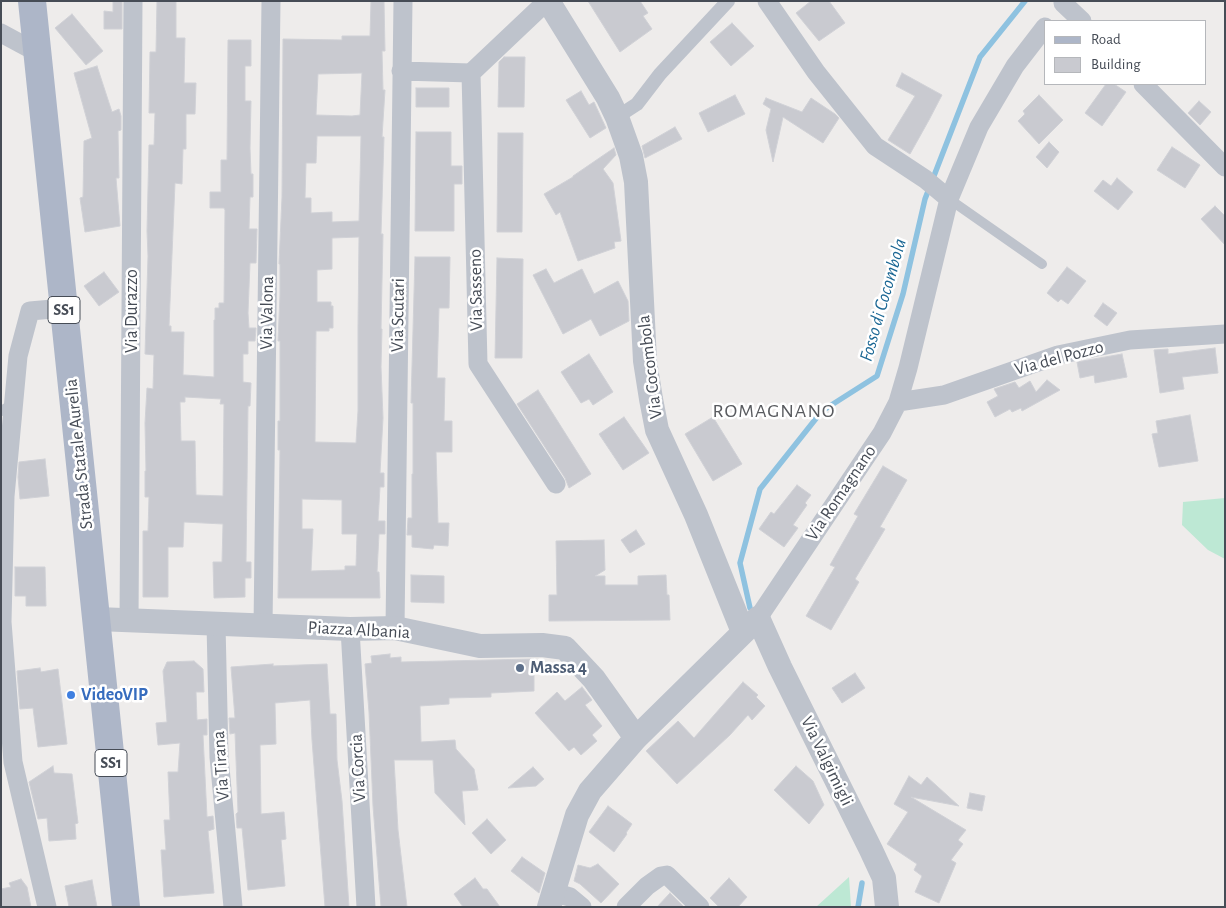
<!DOCTYPE html>
<style>
body{margin:0}
#map{position:relative;width:1226px;height:908px;overflow:hidden;background:#eeeceb;font-family:"Alegreya Sans",sans-serif}
canvas{display:block}
.frame{position:absolute;inset:0;border:2px solid #464c56;pointer-events:none}
.legend{position:absolute;left:1044px;top:20px;width:162px;height:65px;box-sizing:border-box;background:#fff;border:1px solid #b5b7bb;margin:0;padding:6px 9px;list-style:none;font-size:15px;color:#464c56}
.legend li{display:flex;align-items:center;gap:10px;height:25px}
.legend b{width:25px;border:1px solid #b5b7bb}
</style>
<div id="map">
<canvas width="1226" height="908"></canvas>
<div class="frame"></div>
<ul class="legend">
<li><b style="height:6px;background:#adb6c8"></b>Road</li>
<li><b style="height:14px;background:#c9cad0"></b>Building</li>
</ul>
</div>
<script>
const g = document.querySelector('canvas').getContext('2d');
g.lineJoin = 'round';
function fill(path, color) {
  g.fillStyle = color;
  g.fill(path, 'evenodd');
}
function poly(rows) {
  const path = new Path2D();
  for (const r of rows) {
    path.moveTo(r[0], r[1]);
    for (let i = 2; i < r.length; i += 2) path.lineTo(r[i], r[i + 1]);
  }
  return path;
}
function stroke(path, color, width, dash) {
  g.strokeStyle = color;
  g.lineWidth = width;
  g.lineCap = dash ? 'butt' : 'round';
  g.setLineDash(dash || []);
  g.stroke(path);
}
function label(font, color, halo, rows, align = 'center') {
  g.font = font + ' "Alegreya Sans",sans-serif';
  g.lineWidth = 5;
  g.setLineDash([]);
  g.textBaseline = 'middle';
  g.strokeStyle = halo;
  g.fillStyle = color;
  for (const [text, x, y, turn = 0] of rows) {
    g.save();
    g.translate(x, y);
    g.rotate((+turn || 0) * Math.PI / 180);
    g.textAlign = isNaN(turn) ? turn : align;
    if (halo) g.strokeText(text, 0, 0);
    g.fillText(text, 0, 0);
    g.restore();
  }
}
const green = poly([
 [1225,498,1225,559,1208,550,1182,525,1183,502],
 [849,877,851,907,816,907]
]);
const stream = poly([
 [750,608,740,563,760,489,822,411,877,376,903,294,925,199,980,57,1025,1],
 [858,907,862,883]
]);
const building = poly([
 [113,1,122,1,122,29,104,29,104,11,113,12,113,1],
 [157,1,176,1,176,38,185,38,184,83,196,83,195,114,186,114,186,149,183,149,182,184,175,183,169,326,171,326,171,332,184,332,183,375,185,375,214,377,214,320,215,320,215,308,219,308,219,303,224,303,225,210,224,208,210,208,210,192,221,192,221,160,227,160,228,40,251,40,251,66,245,66,245,101,251,101,250,148,251,174,253,174,253,197,250,197,249,229,257,229,256,263,250,263,248,313,249,328,256,328,255,341,248,341,248,354,243,354,243,382,251,383,250,406,248,406,246,562,251,562,251,578,245,578,245,597,214,598,213,562,222,562,223,524,184,522,183,547,168,547,168,597,143,597,143,531,148,531,149,497,145,497,145,471,146,471,145,423,147,388,153,389,154,355,145,354,148,256,147,231,149,145,154,145,155,113,149,113,150,52,156,52,157,1],
 [185,397,221,399,220,404,224,404,223,496,196,495,195,441,181,441,180,402,185,402,185,397],
 [371,1,384,1,385,51,382,51,383,90,385,90,382,137,384,137,381,234,383,234,381,329,382,329,381,367,383,418,380,473,384,473,384,487,380,487,378,521,385,521,385,534,379,534,377,572,379,572,380,598,278,598,280,450,278,450,278,421,280,421,280,341,278,341,280,295,280,264,279,264,282,197,283,39,342,40,342,36,370,36,371,1],
 [362,73,360,115,352,116,316,115,318,74,362,73],
 [317,136,361,136,359,221,332,222,332,212,311,213,311,198,305,198,306,163,316,163,317,136],
 [359,237,358,327,358,411,356,443,315,442,316,331,329,331,329,328,333,328,333,306,331,306,331,302,317,302,317,270,332,269,332,238,359,237],
 [302,499,342,500,342,534,357,534,356,566,345,566,345,570,311,571,313,529,302,529,302,499],
 [588,1,640,1,648,13,643,16,652,29,620,52,588,1],
 [811,1,829,1,845,23,819,41,796,13,811,1],
 [72,14,103,51,86,65,55,28,72,14],
 [732,23,754,46,731,66,710,42,732,23],
 [504,57,525,57,524,107,498,107,499,62,504,57],
 [97,66,112,112,119,109,121,116,121,130,118,131,119,178,116,178,120,226,85,232,80,198,83,197,84,141,92,138,74,73,97,66],
 [902,73,942,95,929,120,910,154,888,140,915,96,896,86,902,73],
 [1106,84,1114,84,1126,92,1102,126,1085,113,1106,84],
 [416,88,449,88,449,107,416,107,416,88],
 [581,91,589,105,594,102,606,128,590,138,566,100,581,91],
 [735,95,745,114,708,132,699,113,735,95],
 [1039,95,1063,120,1039,144,1018,121,1025,114,1023,111,1039,95],
 [766,98,802,112,811,98,835,114,839,118,823,143,783,117,773,162,766,130,771,109,763,104,766,98],
 [1199,101,1211,112,1200,125,1188,113,1199,101],
 [675,127,682,139,645,158,642,146,675,127],
 [416,132,451,132,451,166,462,166,462,184,454,184,454,231,415,231,416,132],
 [498,133,523,133,522,232,497,232,498,133],
 [1049,142,1059,152,1047,168,1036,157,1049,142],
 [1172,147,1200,165,1185,188,1157,170,1172,147],
 [614,148,616,155,603,169,613,183,621,241,614,242,615,248,578,261,560,212,556,215,544,194,573,177,573,176,614,148],
 [1117,178,1133,192,1118,210,1094,191,1103,180,1111,186,1117,178],
 [1215,206,1225,216,1225,245,1201,219,1215,206],
 [415,257,450,257,449,308,439,308,437,378,445,378,444,421,452,421,452,452,436,452,438,523,449,523,448,546,434,545,433,549,412,547,412,535,407,535,408,518,412,518,412,474,413,474,413,403,411,403,415,257],
 [497,258,523,259,522,358,495,358,497,258],
 [1067,267,1086,281,1068,304,1061,299,1058,302,1047,293,1067,267],
 [546,269,554,283,582,269,594,294,618,281,628,301,629,321,600,336,591,319,563,334,533,275,546,269],
 [104,272,119,292,99,306,84,286,104,272],
 [1103,303,1117,313,1107,326,1094,316,1103,303],
 [1215,348,1218,373,1182,377,1184,389,1160,393,1154,350,1168,349,1168,354,1215,348],
 [589,354,613,392,593,405,589,399,581,403,561,372,589,354],
 [1122,354,1127,377,1095,383,1094,375,1080,378,1077,362,1122,354],
 [1047,380,1060,390,1022,411,1021,408,1012,412,1010,409,995,417,987,402,998,396,994,389,1015,382,1019,388,1030,381,1036,392,1047,380],
 [538,390,591,474,569,488,565,478,517,404,538,390],
 [1190,415,1198,461,1159,467,1152,434,1158,433,1156,421,1190,415],
 [624,417,649,453,623,470,599,434,624,417],
 [713,417,742,464,713,481,685,434,713,417],
 [45,459,49,496,20,499,18,477,19,462,45,459],
 [883,466,907,480,880,527,885,529,855,579,859,582,831,630,806,616,835,567,830,565,858,516,854,514,883,466],
 [797,485,811,495,805,503,807,505,793,525,798,528,784,547,759,529,771,512,774,514,797,485],
 [636,530,645,544,630,553,621,540,636,530],
 [604,540,605,570,595,576,605,576,605,585,638,585,638,576,666,575,667,595,669,595,670,620,549,621,549,595,557,595,556,541,604,540],
 [15,567,45,567,46,606,26,606,26,596,15,596,15,567],
 [411,575,444,576,444,603,411,602,411,575],
 [390,654,390,658,401,657,401,662,534,659,534,691,491,693,491,697,449,698,449,704,420,706,421,742,455,740,456,749,474,769,478,790,462,791,465,825,435,793,433,760,394,760,398,830,407,907,381,907,373,806,369,712,365,664,372,663,371,656,390,654],
 [194,661,203,669,204,692,196,692,197,720,207,719,207,735,203,735,207,817,213,816,214,829,208,831,214,893,164,897,161,850,166,850,164,820,170,820,168,772,178,772,180,743,158,745,156,723,167,722,163,671,167,662,194,661],
 [273,664,273,666,327,664,330,714,336,714,337,760,342,801,349,907,325,907,312,740,310,700,275,703,276,744,260,745,261,814,284,812,286,839,281,840,285,886,248,890,242,828,237,828,236,814,238,812,235,733,230,734,229,718,235,718,231,667,273,664],
 [40,668,41,672,58,669,67,744,38,747,33,708,20,709,17,671,40,668],
 [855,673,865,688,842,703,832,688,855,673],
 [743,682,758,695,756,697,765,706,752,720,748,715,730,735,677,784,646,751,678,721,694,738,743,682],
 [582,687,592,700,585,705,602,726,592,735,597,741,581,755,574,747,569,751,535,713,557,692,565,701,582,687],
 [53,766,54,773,72,774,78,823,75,824,76,839,49,841,47,818,38,819,29,782,53,766],
 [796,766,813,781,824,805,809,824,774,790,796,766],
 [533,767,544,779,536,786,508,788,533,767],
 [909,776,921,785,927,777,959,806,911,797,966,830,958,840,963,844,951,860,956,863,939,903,915,892,922,876,914,870,917,864,887,844,908,812,894,804,909,776],
 [970,793,985,796,982,811,967,808,970,793],
 [608,806,632,824,626,833,627,834,614,852,589,832,608,806],
 [487,819,506,840,491,854,472,833,487,819],
 [522,857,545,873,539,893,511,871,522,857],
 [598,864,619,884,601,903,580,884,574,881,578,865,590,868,598,864],
 [475,878,483,889,487,889,500,907,463,907,454,894,475,878],
 [729,878,747,897,738,907,719,907,710,898,729,878],
 [21,879,27,887,31,907,1,907,1,889,11,887,9,883,21,879],
 [92,880,97,907,69,907,65,886,92,880],
 [670,893,684,907,657,907,670,893]
]);
const service = poly([
 [949,199,1042,264],
 [1,411,12,405]
]);
const pedestrian = poly([
 [617,117,637,104,660,74,728,1]
]);
const minor = poly([
 [767,1,816,72,875,146,925,179,949,199],
 [1063,3,1082,21],
 [1,33,38,53],
 [401,71,471,73,547,1],
 [471,73,478,364,556,484],
 [1143,84,1225,167],
 [898,402,944,395,1058,355,1130,340,1225,334],
 [758,618,882,433,898,402,908,368,949,199,979,127,1015,66,1045,27],
 [129,620,133,1],
 [216,624,219,757,233,907],
 [263,626,271,1],
 [395,628,403,1],
 [350,629,366,907],
 [552,898,563,895,570,897,582,907],
 [47,907,13,762,2,622,5,496,18,356,30,311,64,308],
 [626,907,647,886,661,876,667,875,700,907]
]);
const tertiary = poly([
 [548,1,608,98,617,117,631,156,636,182,645,361,651,399,657,430,696,515,743,632],
 [97,619,350,629,395,628,480,646,542,645,565,648,594,679,636,738],
 [549,907,577,815,590,791,636,738,758,618,780,667,871,850,884,878,887,907]
]);
const primary = poly([
 [32,1,126,907]
]);
const markers = [
 [520,668,5,"#5c6f8a"],
 [71,695,5,"#3f7fe0"]
];
const shields = [
 [64,310,32],
 [111,763,32]
];
const shieldNames = [
 ["SS1",64,310],
 ["SS1",111,763]
];
const streetNames = [
 ["Via Sasseno",476,290,-91],
 ["Via Durazzo",132,311,-90],
 ["Via Valona",267,313,-89],
 ["Via Scutari",398,315,-89],
 ["Via del Pozzo",1059,358,-15],
 ["Via Cocombola",650,367,-97],
 ["Strada Statale Aurelia",79,454,-96],
 ["Via Romagnano",841,493,-56],
 ["Piazza Albania",359,630,3],
 ["Via Valgimigli",827,761,64],
 ["Via Tirana",221,766,-94],
 ["Via Corcia",358,768,-93]
];
const serviceNames = [
 ["Massa 4",530,668]
];
const shopNames = [
 ["VideoVIP",81,695]
];
const waterNames = [
 ["Fosso di Cocombola",883,300,-74]
];
const quarterNames = [
 ["ROMAGNANO",774,411]
];
fill(green, '#bde8d4');
stroke(stream, '#8ec2e0', 5.5);
fill(building, '#c9cad0');
stroke(building, '#d0d1d6', 1);
stroke(service, '#bec3cc', 10);
stroke(pedestrian, '#bec3cc', 14);
stroke(minor, '#bec3cc', 19);
stroke(tertiary, '#bec3cc', 24);
stroke(primary, '#adb6c8', 28);
for (const [x, y, r, color] of markers) {
  const dot = new Path2D();
  dot.arc(x, y, r, 0, 2 * Math.PI);
  g.fillStyle = color;
  g.fill(dot);
  stroke(dot, '#fff', 2);
}
for (const [x, y, w] of shields) {
  const box = new Path2D();
  box.roundRect(x - w / 2, y - 13.5, w, 27, 4);
  g.fillStyle = '#fff';
  g.fill(box);
  stroke(box, '#464c56', 1);
}
label('bold 16px', '#464c56', null, shieldNames);
label('18px', '#464c56', '#fff', streetNames);
label('bold 18px', '#4e5e75', '#fff', serviceNames, 'left');
label('bold 18px', '#366cbe', '#fff', shopNames, 'left');
label('italic 19px', '#1b6794', '#fff', waterNames);
g.letterSpacing = '1px';
label('20px', '#595b5f', '#fff', quarterNames);
g.letterSpacing = '0px';
</script>
